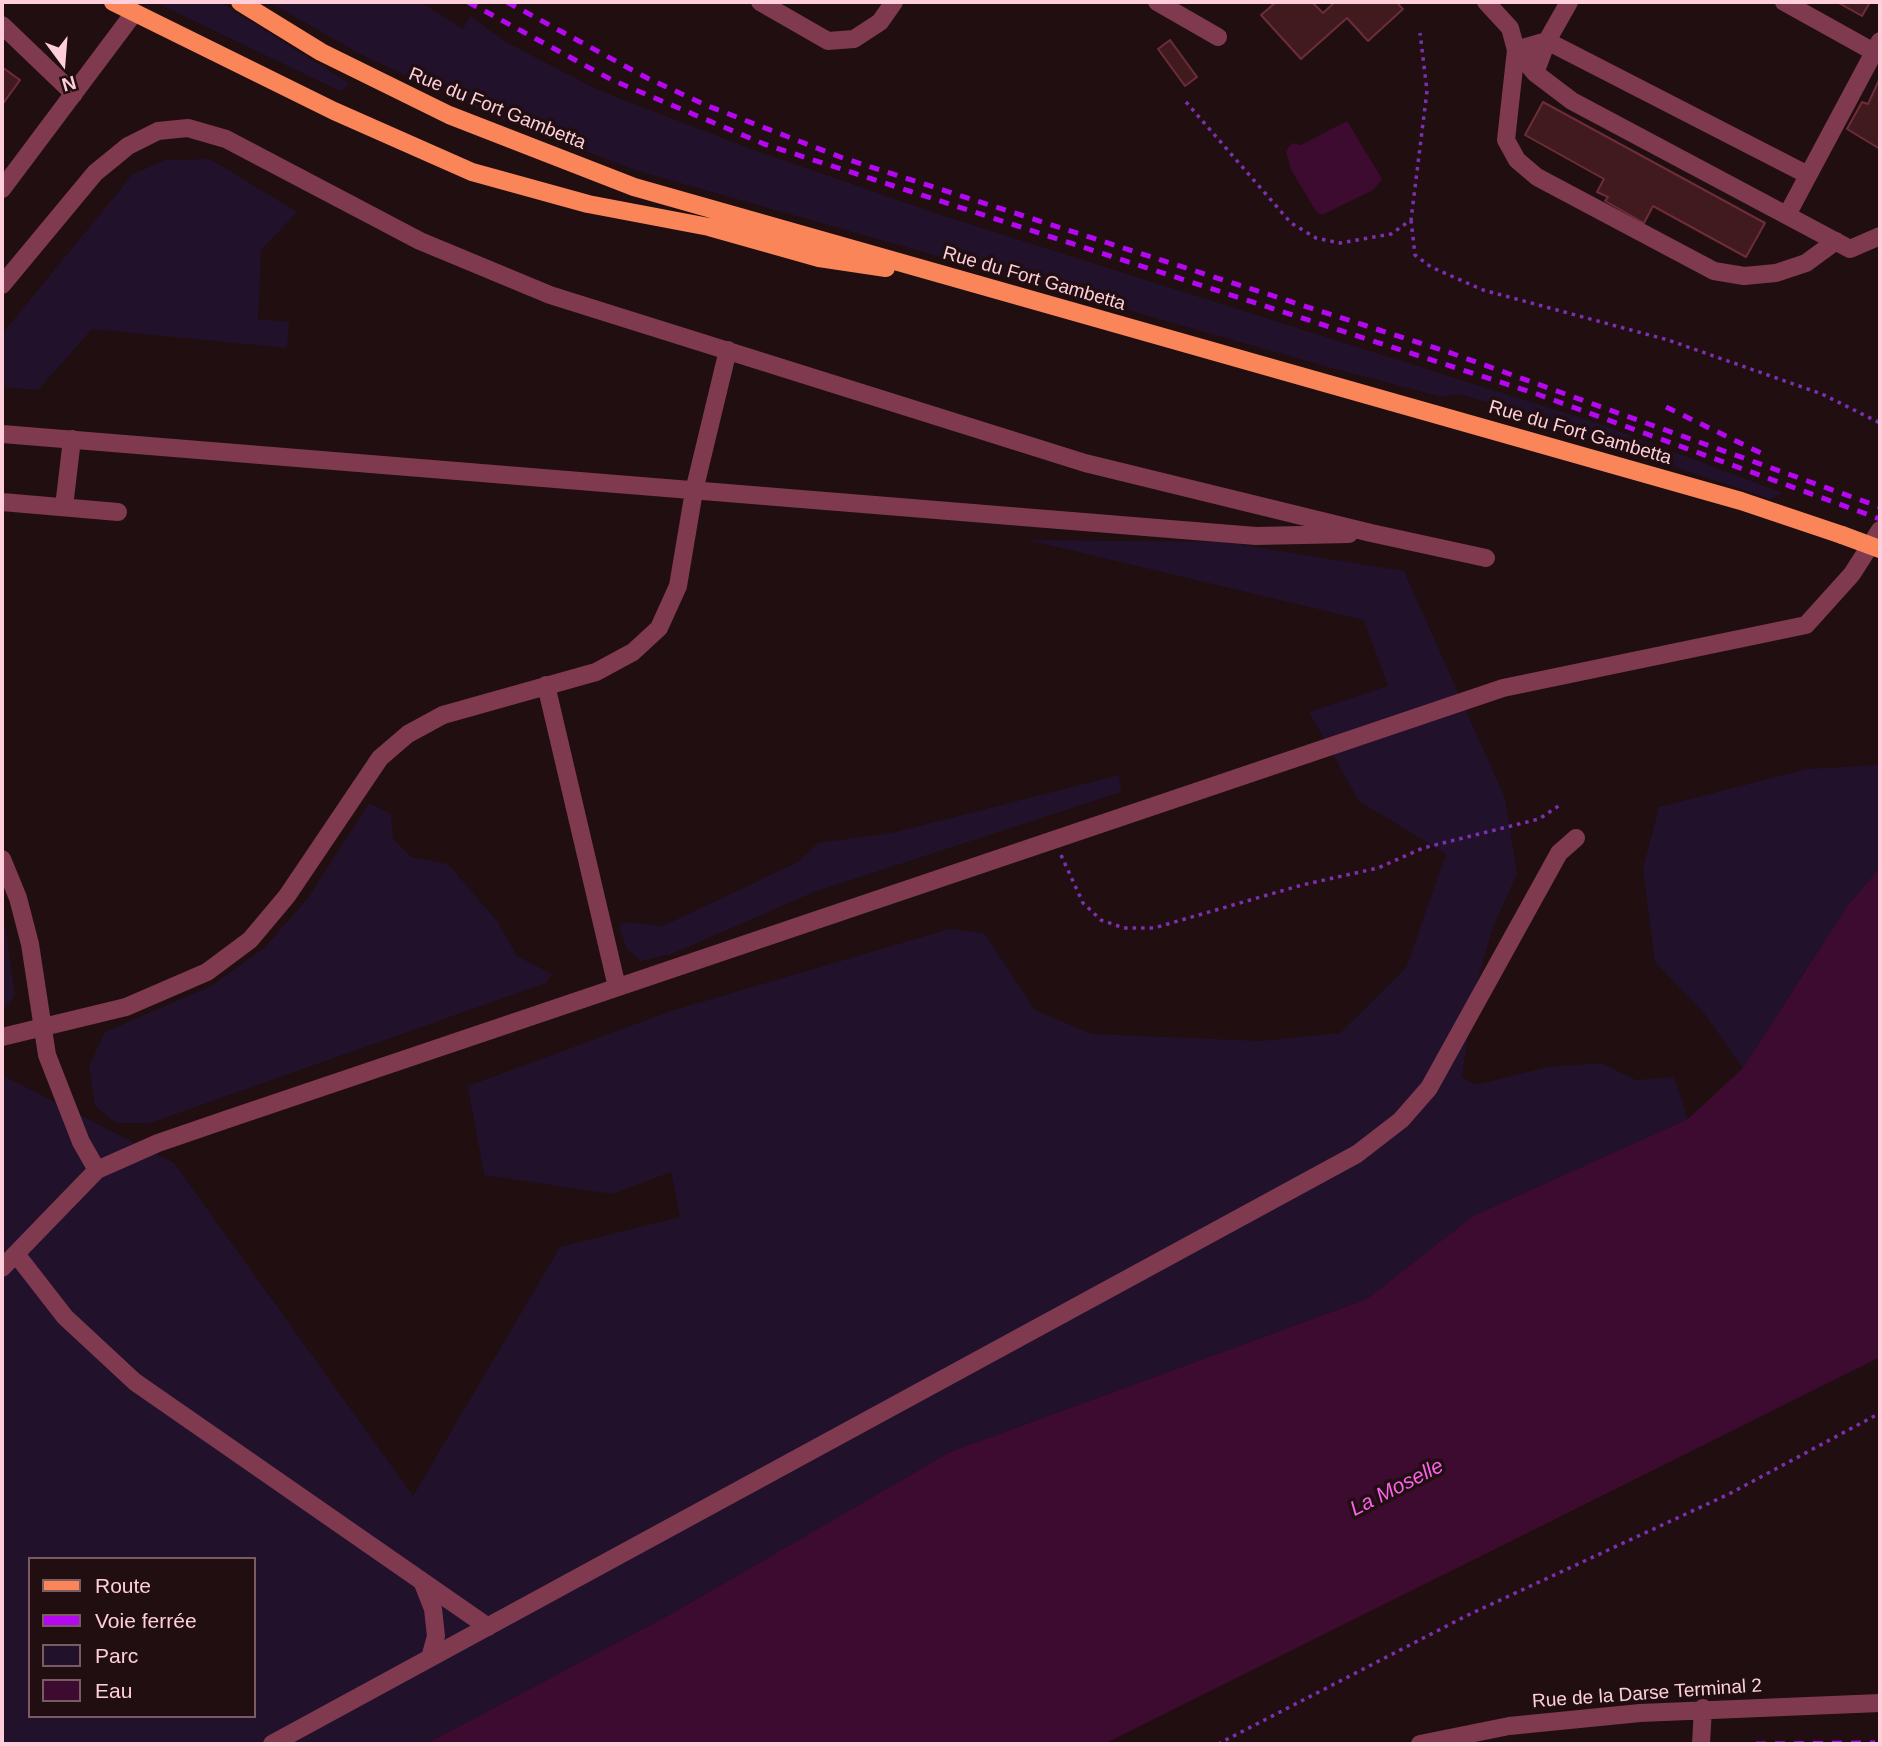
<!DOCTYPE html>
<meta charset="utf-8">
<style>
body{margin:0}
#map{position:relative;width:1882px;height:1746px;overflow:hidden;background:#210e11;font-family:Helvetica,sans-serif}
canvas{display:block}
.frame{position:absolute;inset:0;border:4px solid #fecfda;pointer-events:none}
.legend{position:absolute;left:28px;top:1557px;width:228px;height:161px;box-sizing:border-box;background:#210e11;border:2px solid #795b61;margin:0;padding:9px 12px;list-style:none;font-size:21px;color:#fecfda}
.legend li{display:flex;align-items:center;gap:14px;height:35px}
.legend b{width:35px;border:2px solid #795b61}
.north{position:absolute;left:28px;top:28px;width:70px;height:70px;-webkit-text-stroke:5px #210e11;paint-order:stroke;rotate:164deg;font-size:19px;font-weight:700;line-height:28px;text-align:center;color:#fecfda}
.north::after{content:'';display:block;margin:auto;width:24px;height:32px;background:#fecfda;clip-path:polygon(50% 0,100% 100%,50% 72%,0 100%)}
</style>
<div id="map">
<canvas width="1882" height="1746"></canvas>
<div class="frame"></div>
<ul class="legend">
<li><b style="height:9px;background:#fa8559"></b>Route</li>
<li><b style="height:9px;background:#b507f2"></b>Voie ferrée</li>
<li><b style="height:19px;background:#21112b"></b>Parc</li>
<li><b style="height:19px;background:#3d0b2f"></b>Eau</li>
</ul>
<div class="north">N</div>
</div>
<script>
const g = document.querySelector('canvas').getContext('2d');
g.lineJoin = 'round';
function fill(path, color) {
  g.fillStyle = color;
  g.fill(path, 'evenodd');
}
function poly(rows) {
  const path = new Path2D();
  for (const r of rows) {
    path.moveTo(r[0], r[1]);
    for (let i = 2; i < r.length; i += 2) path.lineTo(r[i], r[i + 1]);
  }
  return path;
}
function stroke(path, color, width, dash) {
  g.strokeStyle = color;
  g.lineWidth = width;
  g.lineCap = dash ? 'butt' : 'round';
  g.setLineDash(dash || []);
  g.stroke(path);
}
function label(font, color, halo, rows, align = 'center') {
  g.font = font + ' Helvetica,sans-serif';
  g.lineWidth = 7;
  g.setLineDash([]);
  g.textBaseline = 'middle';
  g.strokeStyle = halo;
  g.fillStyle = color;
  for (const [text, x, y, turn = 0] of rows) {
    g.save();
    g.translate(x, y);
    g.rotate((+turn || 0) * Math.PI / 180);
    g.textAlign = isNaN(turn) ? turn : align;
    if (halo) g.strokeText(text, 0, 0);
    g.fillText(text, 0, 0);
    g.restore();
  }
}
const green = poly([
 [171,2,220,2,350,84,340,91,161,5],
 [269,2,420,2,463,29,470,16,506,42,598,90,754,150,941,215,1597,423,1783,493,1771,499,1612,446,1496,413,1490,403,1458,394,1442,397,1328,367,638,171,495,117,360,54],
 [210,159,297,212,261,250,258,319,289,322,287,348,92,329,38,390,2,387,2,334,133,174,166,160],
 [1028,540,1224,542,1404,571,1505,798,1517,874,1493,927,1475,989,1462,1077,1476,1085,1548,1067,1602,1063,1636,1080,1674,1077,1688,1119,1473,1216,1367,1299,950,1452,673,1613,426,1744,2,1744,2,1075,174,1163,413,1496,560,1247,680,1217,671,1172,612,1194,484,1175,468,1086,671,1011,949,929,984,933,1035,1010,1092,1034,1261,1041,1340,1033,1406,968,1446,854,1359,801,1309,712,1388,686,1364,620],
 [30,1559,254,1559,254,1716,30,1716],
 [1880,765,1880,867,1846,908,1743,1068,1704,1013,1655,962,1643,869,1659,807,1807,769],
 [1119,775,1121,792,814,892,672,954,641,961,627,949,619,927,625,922,663,926,798,862,818,843,892,833],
 [369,803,391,814,393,839,411,857,448,864,497,921,517,956,552,974,546,983,150,1123,116,1123,95,1106,89,1066,105,1032,211,986,265,947,308,898],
 [2,906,15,996,2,1012]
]);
const water = poly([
 [1347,121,1382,179,1373,190,1322,215,1316,211,1291,170,1286,151,1292,143,1301,145],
 [1880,867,1880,1357,1104,1744,426,1744,673,1613,950,1452,1367,1299,1473,1216,1688,1119,1743,1068,1846,908]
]);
const building = poly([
 [1276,2,1312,2,1323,13,1335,2,1396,2,1403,9,1368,41,1347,18,1301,59,1261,15,1276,2],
 [1837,2,1870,2,1862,16,1837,2],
 [1170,40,1197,77,1185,86,1158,49,1170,40],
 [2,67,20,80,2,105,2,67],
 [1880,78,1880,149,1847,129,1862,102,1868,104,1880,78],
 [1543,102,1765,223,1746,257,1653,206,1644,223,1605,201,1608,197,1597,192,1604,179,1525,135,1543,102]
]);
const path = poly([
 [1186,102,1291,223,1316,238,1340,243,1391,234,1411,220,1427,91,1420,33],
 [1411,220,1415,255,1431,267,1483,290,1668,340,1822,394,1880,423],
 [1061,855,1083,903,1101,920,1124,928,1154,928,1302,885,1378,868,1423,848,1539,819,1560,805],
 [1218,1744,1468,1615,1729,1494,1880,1413]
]);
const minor = poly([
 [760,2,828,41,854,39,880,22,894,2],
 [1157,2,1218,37],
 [1486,2,1510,28,1516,50,1506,140,1517,160,1537,177,1714,271,1744,276,1776,273,1806,263,1836,241],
 [1784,2,1874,52],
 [2,25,74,94],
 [1516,50,1535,73,1572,101,1850,249,1880,236],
 [1516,50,1547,41,1808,175],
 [1535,73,1547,41,1569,2],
 [2,189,134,13],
 [1787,215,1880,41],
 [2,285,95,173,128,146,158,131,188,128,226,139,420,241,550,295,1085,463,1371,533,1486,558],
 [2,434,1256,536,1349,534],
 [2,502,118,512],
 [64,507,72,439],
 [546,685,617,987],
 [2,859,18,898,30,944,47,1055,81,1142,97,1170,158,1143,225,1120,1503,688,1806,625,1852,574,1880,530],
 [2,1037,126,1007,207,972,250,940,287,896,380,758,408,734,443,715,596,672,633,652,659,628,678,586,694,491,728,350],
 [16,1254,65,1317,135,1382,488,1627],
 [2,1268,97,1170],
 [422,1581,433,1609,436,1636,430,1658],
 [272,1744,1357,1154,1401,1120,1429,1088,1559,853,1576,838],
 [1420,1744,1509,1726,1640,1713,1880,1703],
 [1701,1744,1703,1708]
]);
const major = poly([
 [113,2,334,111,472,172,588,204,709,227,819,258,886,268],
 [240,2,321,52,449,115,634,187,1741,501,1842,535]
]);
const rail = poly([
 [468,2,612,80,764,144,1537,394,1880,519],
 [507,2,647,78,708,106,843,158,1451,353,1880,507],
 [1666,407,1763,454],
 [1756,1744,1875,1743]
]);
const majorBridge = poly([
 [1842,535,1880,549]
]);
const streetNames = [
 ["Rue du Fort Gambetta",497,109,22],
 ["Rue du Fort Gambetta",1034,279,16],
 ["Rue du Fort Gambetta",1580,433,16],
 ["Rue de la Darse Terminal 2",1647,1694,-4]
];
const waterNames = [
 ["La Moselle",1397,1488,-27]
];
fill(green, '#21112b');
fill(water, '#3d0b2f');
fill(building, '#411a20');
stroke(building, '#6d2d37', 2);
stroke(path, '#7b31af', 3.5, [3.5, 5]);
stroke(minor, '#7f3a50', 18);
stroke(major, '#fa8559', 18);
stroke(rail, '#b507f2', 5, [10, 9]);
stroke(majorBridge, '#fa8559', 18);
label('19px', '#fecfda', '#210e11', streetNames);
label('italic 21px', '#fb60ea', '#210e11', waterNames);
</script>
